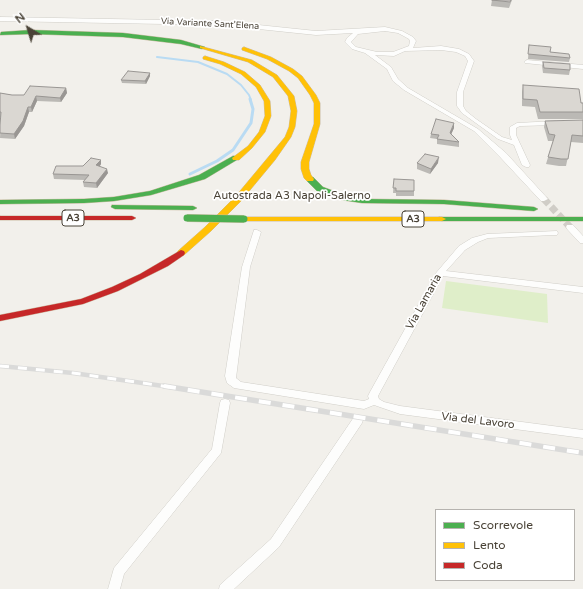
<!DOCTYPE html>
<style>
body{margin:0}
#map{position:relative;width:583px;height:589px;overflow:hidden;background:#f2f0eb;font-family:"Varela Round",sans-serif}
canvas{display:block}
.legend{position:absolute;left:435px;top:509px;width:140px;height:72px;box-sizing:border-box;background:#fff;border:1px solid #b6b3af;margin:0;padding:5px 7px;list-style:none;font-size:12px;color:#494236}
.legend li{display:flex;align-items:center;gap:8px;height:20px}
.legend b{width:20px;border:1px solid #b6b3af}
.north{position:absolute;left:8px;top:8px;width:40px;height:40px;-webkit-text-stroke:3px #fff;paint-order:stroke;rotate:322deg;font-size:11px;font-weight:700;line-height:16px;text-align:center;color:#494236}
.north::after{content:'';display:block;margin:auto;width:14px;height:18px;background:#494236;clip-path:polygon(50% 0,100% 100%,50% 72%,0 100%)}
</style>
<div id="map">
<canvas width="583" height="589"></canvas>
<ul class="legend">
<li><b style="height:5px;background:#4caf50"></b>Scorrevole</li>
<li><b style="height:5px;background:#ffc107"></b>Lento</li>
<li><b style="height:5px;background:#c62828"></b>Coda</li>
</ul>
<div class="north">N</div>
</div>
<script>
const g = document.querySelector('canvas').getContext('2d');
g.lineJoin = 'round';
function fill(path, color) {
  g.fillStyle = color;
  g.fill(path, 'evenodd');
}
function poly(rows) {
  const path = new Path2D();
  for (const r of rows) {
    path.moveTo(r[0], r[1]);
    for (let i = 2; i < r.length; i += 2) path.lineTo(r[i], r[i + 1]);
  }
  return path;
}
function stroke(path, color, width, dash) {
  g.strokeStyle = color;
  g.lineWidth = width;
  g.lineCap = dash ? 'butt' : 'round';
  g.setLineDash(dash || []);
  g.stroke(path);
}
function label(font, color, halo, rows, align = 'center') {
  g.font = font + ' "Varela Round",sans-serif';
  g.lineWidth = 3.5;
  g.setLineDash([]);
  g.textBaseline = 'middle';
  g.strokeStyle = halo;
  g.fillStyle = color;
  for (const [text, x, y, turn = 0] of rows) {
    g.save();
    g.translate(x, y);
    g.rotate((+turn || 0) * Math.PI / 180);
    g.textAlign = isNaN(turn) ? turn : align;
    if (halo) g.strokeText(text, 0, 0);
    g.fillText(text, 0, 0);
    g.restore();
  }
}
const green = poly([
 [446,281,547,294,548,323,442,308]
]);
const streamFar1 = poly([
 [157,57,198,62,227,74,241,85,249,95,251,100]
]);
const stream = poly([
 [190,174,217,161,233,150,251,123,253,109,250,99]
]);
const streetTunnel = poly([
 [544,199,570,227]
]);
const street = poly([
 [0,17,220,21,316,31,385,27,402,31,413,37,416,41,413,48,441,46,459,49,469,54,474,61,463,92,463,106,466,111,476,119,502,137,512,140,510,135,510,127,517,123,556,121,559,123,556,125,520,126,516,128,516,135,530,165,529,167,526,167,522,165,514,145,498,139,462,113,457,106,457,92,468,61,465,56,456,52,441,50,405,51,394,56,375,55,391,67,398,79,408,88,478,129,506,153,548,199,544,201,541,201,500,157,474,131,404,90,393,81,387,69,365,53,352,49,345,42,347,38,353,33,316,35,220,25,0,21,0,17],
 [385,31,398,33,409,39,410,41,409,46,393,52,377,52,356,47,351,42,358,34,385,31],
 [527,60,583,65,583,69,525,63,524,62,527,60],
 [567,225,573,225,583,236,583,243,580,243,567,229,566,227,567,225],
 [254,230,257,230,261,232,250,267,236,378,241,382,364,401,369,399,368,396,370,392,436,273,459,246,472,238,487,234,557,231,558,233,557,235,554,235,488,238,478,242,465,250,446,271,583,287,583,293,443,276,378,396,379,399,384,402,400,406,583,430,583,438,400,414,374,405,364,409,234,388,227,383,225,376,242,267,254,230],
 [225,399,229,400,230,403,221,453,124,574,120,589,108,589,114,568,212,449,220,403,221,400,225,399],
 [358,416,362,417,363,420,362,423,279,547,234,589,219,589,220,585,271,539,354,417,358,416]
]);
const fast = poly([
 [31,30,123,33,181,40,205,47,202,49,181,44,123,37,31,34,0,35,1,32,31,30],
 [233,156,239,156,240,158,205,179,151,195,114,201,84,203,0,204,0,200,84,199,114,197,150,191,199,175,233,156],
 [307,177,313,177,323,187,347,196,362,199,444,200,534,207,538,209,534,211,444,204,362,203,342,200,317,191,307,181,307,177],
 [112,205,193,206,197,208,193,210,115,209,111,207,112,205],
 [439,217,583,217,583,221,442,221,438,219,439,217]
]);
const slow = poly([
 [200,46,252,60,277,75,294,96,297,111,295,127,291,137,275,160,241,201,211,231,184,255,181,256,178,255,177,253,178,251,205,227,235,197,285,137,289,127,291,111,288,96,273,77,248,62,200,48,200,46],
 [244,47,271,57,293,69,302,76,316,95,320,103,320,124,309,162,309,169,311,175,314,179,313,181,307,181,304,178,301,169,301,162,314,124,314,103,310,95,298,78,289,71,267,59,242,50,242,48,244,47],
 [205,56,224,62,245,72,260,85,270,101,271,116,265,132,252,148,239,160,233,160,232,158,248,146,259,132,265,116,264,101,256,87,241,74,220,64,203,59,203,57,205,56],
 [241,217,442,217,446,219,442,221,241,221,240,219,241,217]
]);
const jam = poly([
 [0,216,132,216,136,218,132,220,0,220,0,216],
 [181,250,184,251,185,253,184,255,168,266,118,291,83,304,0,321,0,315,81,299,112,287,140,274,181,250]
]);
const railFar1 = poly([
 [0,366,73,373,170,387]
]);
const rail = poly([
 [164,386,583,453]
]);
const fastBridge = poly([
 [187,218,244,219]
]);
const wall = poly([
 [492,0,512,0,509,8,491,6],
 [529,45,570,58,569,62,528,59],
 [543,62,570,70,569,75,543,73,542,66],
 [150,73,150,76,146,84,122,83,121,80],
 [523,85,583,103,583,119,538,119,535,107,522,106,522,92],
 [66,88,67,93,61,102,37,101,32,112,29,112,24,126,15,139,0,138,1,117,0,117,0,93,12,95,24,95],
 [583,120,583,143,571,142,566,166,559,166,546,164,553,141,548,141,544,127,545,121],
 [454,128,451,134,459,142,459,147,437,144,437,139,430,138,431,134],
 [101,160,101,164,100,166,108,173,97,188,84,187,83,182,85,180,54,179,53,174,83,166],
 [417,163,438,163,430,174,417,169],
 [394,179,414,191,414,196,396,196,396,193,393,193]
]);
const shadedWall = poly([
 [150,73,150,76,146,84,145,81],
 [66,88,67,93,61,102,60,98],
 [36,96,37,101,32,112,31,107],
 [28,107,29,112,24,126,15,139,14,134],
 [454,123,454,128,450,137,450,133],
 [439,157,438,163,430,174,431,169],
 [101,160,101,164,97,170,96,165],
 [107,169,108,173,97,188,96,183]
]);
const building = poly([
 [492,0,511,0,510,2,492,0],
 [529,45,551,47,550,52,569,54,570,58,528,54,529,45],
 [543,62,570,64,570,70,544,68,543,62],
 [128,71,150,73,145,81,121,80,128,71],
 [523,85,579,89,581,103,583,103,583,112,540,112,537,100,523,99,523,85],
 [30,86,66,88,60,98,36,96,31,107,28,107,23,121,14,134,0,133,0,125,1,112,0,112,0,93,12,95,24,95,30,86],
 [436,119,454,123,450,133,459,142,437,139,439,135,431,134,436,119],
 [583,120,583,136,572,135,568,159,561,159,548,157,555,135,549,134,545,121,583,120],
 [425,154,439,157,431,169,417,163,425,154],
 [91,158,101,160,96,165,107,169,96,183,83,182,89,175,53,174,56,166,83,166,91,158],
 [394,179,414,180,414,191,396,191,396,188,393,188,394,179]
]);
const farStreetnames = [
 ["Via Variante Sant'Elena",210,24,3]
];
const shields = [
 [73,218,22],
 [413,219,22]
];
const shieldNames = [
 ["A3",73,218],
 ["A3",413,219]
];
const streetNames = [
 ["Autostrada A3 Napoli-Salerno",292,196],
 ["Via Lamaria",424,302,-61],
 ["Via del Lavoro",478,421,7]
];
fill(green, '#dfeec9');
stroke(streamFar1, '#b9dbf3', 2);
stroke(stream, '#b9dbf3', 3);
stroke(streetTunnel, '#d0cdc7', 7, [7, 3.5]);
stroke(street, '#d0cec8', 1);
stroke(fast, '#ccbda5', 1);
stroke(slow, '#ccbda5', 1);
stroke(jam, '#ccbda5', 1);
fill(street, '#fdfdfc');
fill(fast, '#4caf50');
fill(slow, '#ffc107');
fill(jam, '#c62828');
stroke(railFar1, '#dadad9', 4.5);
stroke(rail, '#dadad9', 5.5);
stroke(railFar1, '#fff', 3, [9]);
stroke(rail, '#fff', 4, [12]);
stroke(fastBridge, '#ccbda5', 8, []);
stroke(fastBridge, '#4caf50', 7);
fill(wall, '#bbb9b5');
fill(shadedWall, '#999693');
fill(building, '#dad7d2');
stroke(building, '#999693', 1);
label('9px', '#494236', '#fff', farStreetnames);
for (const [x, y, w] of shields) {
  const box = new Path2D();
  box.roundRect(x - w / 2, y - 8, w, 16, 3);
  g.fillStyle = '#fff';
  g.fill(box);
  stroke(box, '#494236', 1);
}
label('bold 10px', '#494236', null, shieldNames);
label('11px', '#494236', '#fff', streetNames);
</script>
